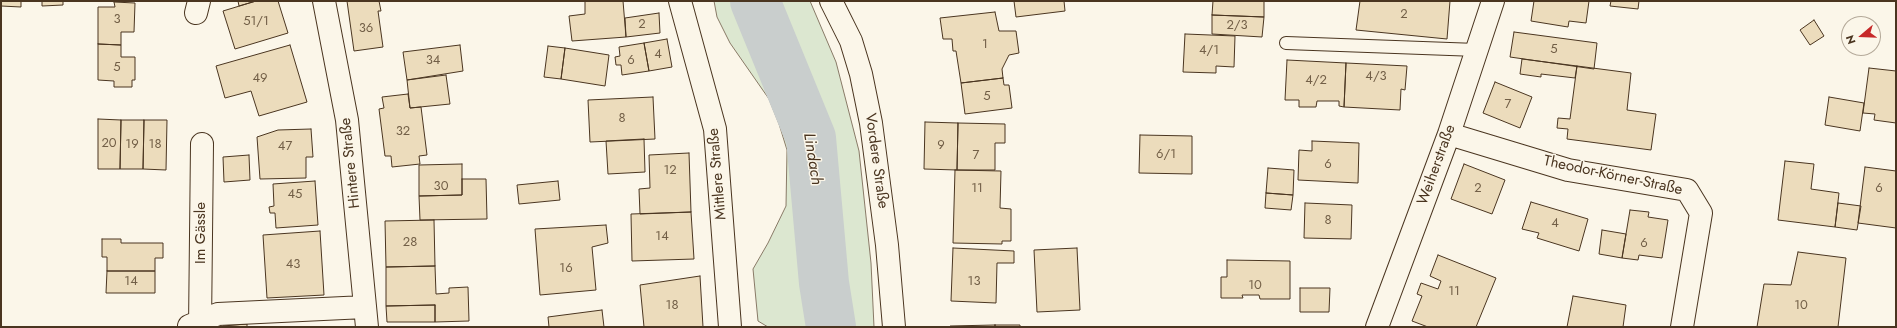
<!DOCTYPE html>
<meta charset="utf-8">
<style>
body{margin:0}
#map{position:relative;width:1897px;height:328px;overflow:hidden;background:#fbf6e9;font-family:Jost,sans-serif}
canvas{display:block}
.frame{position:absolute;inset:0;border:2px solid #4a3520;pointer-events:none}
.north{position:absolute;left:1841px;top:16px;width:40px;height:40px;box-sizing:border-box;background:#fbf6e9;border:1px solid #b4a999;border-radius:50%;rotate:251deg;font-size:11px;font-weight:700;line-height:16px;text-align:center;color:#4a3520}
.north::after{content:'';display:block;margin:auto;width:14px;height:18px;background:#c62828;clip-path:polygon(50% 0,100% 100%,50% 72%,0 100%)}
</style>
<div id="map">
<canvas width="1897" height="328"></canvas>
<div class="frame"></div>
<div class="north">N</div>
</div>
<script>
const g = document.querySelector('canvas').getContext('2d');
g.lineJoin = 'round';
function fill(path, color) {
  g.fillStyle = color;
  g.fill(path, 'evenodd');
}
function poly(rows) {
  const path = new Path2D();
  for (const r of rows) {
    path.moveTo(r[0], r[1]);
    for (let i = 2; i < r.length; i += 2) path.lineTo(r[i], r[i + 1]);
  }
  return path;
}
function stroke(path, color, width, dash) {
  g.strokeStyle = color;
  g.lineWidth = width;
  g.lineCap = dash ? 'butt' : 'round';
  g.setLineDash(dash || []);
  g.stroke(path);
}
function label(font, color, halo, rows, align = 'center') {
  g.font = font + ' Jost,sans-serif';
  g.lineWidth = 3;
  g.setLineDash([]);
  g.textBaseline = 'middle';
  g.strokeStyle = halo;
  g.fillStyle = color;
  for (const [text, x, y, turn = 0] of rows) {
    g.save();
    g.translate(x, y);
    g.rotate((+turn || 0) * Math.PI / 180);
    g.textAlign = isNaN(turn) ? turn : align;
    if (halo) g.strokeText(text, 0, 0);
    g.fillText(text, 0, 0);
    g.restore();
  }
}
const green = poly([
 [714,1,810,1,836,62,859,151,871,263,874,327,768,327,758,321,753,269,768,243,786,206,787,150,779,124,769,99,730,43,717,17,714,1]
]);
const river = poly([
 [755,1,811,138,824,283,831,327]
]);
const building = poly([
 [1,1,21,1,21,7,1,6,1,1],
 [42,1,63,1,63,5,42,6,42,1],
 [238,1,256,1,239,6,238,1],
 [256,1,278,1,288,33,235,49,223,11,256,1],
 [347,1,379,1,381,11,378,11,383,47,354,51,347,1],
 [585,1,623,1,626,37,572,41,569,16,585,14,585,1],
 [1014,1,1064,1,1065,11,1016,17,1014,1],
 [1213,1,1264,1,1264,17,1212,15,1213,1],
 [1360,1,1450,1,1447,39,1356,30,1360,1],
 [1534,1,1589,1,1586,23,1569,21,1568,27,1531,21,1534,1],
 [1611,1,1639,1,1638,9,1610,6,1611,1],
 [114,2,135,3,134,32,121,32,121,45,98,44,98,7,115,7,114,2],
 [995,12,999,31,1016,31,1019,53,1009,55,1002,69,1003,78,961,83,956,51,953,51,952,39,943,39,940,18,995,12],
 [659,13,660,33,626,37,625,18,659,13],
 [1212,15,1264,17,1262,37,1212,34,1212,15],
 [1814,20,1824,36,1810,45,1800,30,1814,20],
 [1514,32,1597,43,1594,69,1510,57,1514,32],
 [1185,34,1235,36,1234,67,1216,66,1216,73,1183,72,1185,34],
 [667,39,672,67,649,71,644,43,667,39],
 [644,43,649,71,622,75,621,65,616,65,615,57,620,56,619,47,644,43],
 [98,44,121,45,121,57,135,57,135,80,132,80,132,87,114,87,114,81,98,80,98,44],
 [290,45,307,102,259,116,251,91,225,98,216,66,290,45],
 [460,45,463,71,407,80,403,52,460,45],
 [548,46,565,48,561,79,544,77,548,46],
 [565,48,609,55,605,86,561,79,565,48],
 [1522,59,1577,66,1575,78,1541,74,1541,77,1520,74,1522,59],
 [1287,60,1346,63,1344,107,1339,106,1339,101,1317,101,1316,107,1299,107,1299,100,1285,100,1287,60],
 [1346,63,1407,66,1405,90,1401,89,1400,110,1344,107,1346,63],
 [1577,66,1631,73,1627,110,1656,114,1651,150,1567,139,1568,129,1557,128,1558,118,1570,119,1577,66],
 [1869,68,1896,71,1896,123,1874,120,1875,114,1863,113,1869,68],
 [446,75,450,104,410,108,407,80,446,75],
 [1003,78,1004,85,1009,85,1012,108,965,114,961,83,1003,78],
 [1495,82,1532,97,1520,128,1483,113,1495,82],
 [408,94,410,108,421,107,427,155,419,156,420,164,392,167,391,156,385,156,379,109,384,108,382,97,408,94],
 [653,97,655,139,590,142,588,100,653,97],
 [1829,97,1864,103,1860,131,1825,125,1829,97],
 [98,119,121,120,120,169,98,169,98,119],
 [121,120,144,120,143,169,120,169,121,120],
 [144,120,167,120,166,170,143,169,144,120],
 [925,122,958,123,957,170,924,169,925,122],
 [958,123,1005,124,1005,143,995,143,995,170,957,170,958,123],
 [311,129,313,157,306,157,306,178,260,179,257,137,278,130,311,129],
 [1140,135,1192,136,1192,174,1139,173,1140,135],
 [644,139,645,172,608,174,606,141,644,139],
 [1312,141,1359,143,1358,183,1298,180,1299,150,1312,151,1312,141],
 [689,153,691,212,640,214,639,189,650,188,649,155,689,153],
 [249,155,250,180,224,182,223,157,249,155],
 [1785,161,1814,164,1811,189,1839,193,1835,227,1778,220,1785,161],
 [462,164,462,195,419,196,419,165,462,164],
 [1464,164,1505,180,1492,214,1451,199,1464,164],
 [1865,167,1896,171,1896,228,1858,223,1865,167],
 [1268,168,1294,170,1293,195,1266,193,1268,168],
 [955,170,1001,171,1000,208,1011,209,1011,241,1002,241,1002,244,953,243,955,170],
 [462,179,486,179,487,219,420,220,419,196,462,195,462,179],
 [315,181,318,225,276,228,275,213,270,213,269,207,274,206,273,184,315,181],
 [558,181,560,200,519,204,517,185,558,181],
 [1266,193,1293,195,1291,210,1265,208,1266,193],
 [1531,202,1588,219,1579,251,1537,238,1539,233,1522,229,1531,202],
 [1305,203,1352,205,1351,239,1304,238,1305,203],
 [1838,203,1861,206,1857,230,1835,227,1838,203],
 [1630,210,1649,212,1648,217,1668,220,1662,258,1639,255,1638,260,1622,258,1630,210],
 [691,212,694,259,632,261,631,214,691,212],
 [434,220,435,266,386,267,385,221,434,220],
 [606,225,608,243,592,247,596,290,540,295,535,229,606,225],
 [1602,230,1626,234,1622,258,1599,254,1602,230],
 [320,231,324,295,267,298,263,235,320,231],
 [102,239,121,239,121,243,163,243,163,258,155,258,155,271,107,271,107,257,102,257,102,239],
 [953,248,1014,251,1014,263,997,263,996,303,951,301,953,248],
 [1077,248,1080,310,1037,312,1034,250,1077,248],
 [1798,252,1846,258,1838,327,1757,327,1764,284,1791,285,1798,252],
 [1438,255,1496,278,1476,327,1428,327,1412,321,1422,296,1417,294,1421,283,1438,289,1441,281,1430,276,1438,255],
 [1227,260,1290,261,1290,299,1260,299,1259,295,1242,295,1243,298,1221,298,1221,277,1227,277,1227,260],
 [435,266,436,294,449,293,449,288,468,287,469,321,435,322,435,305,386,306,386,267,435,266],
 [107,271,155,271,155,293,106,293,107,271],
 [700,276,703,327,644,327,640,285,700,276],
 [1300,288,1330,288,1329,312,1300,312,1300,288],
 [1573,296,1626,305,1623,327,1567,327,1573,296],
 [435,305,435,322,387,322,386,306,435,305],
 [602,310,604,327,549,327,548,317,602,310],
 [247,324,247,327,223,327,223,326,247,324],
 [995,325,995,327,950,327,950,326,995,325],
 [995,325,1020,325,1020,327,995,327,995,325]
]);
const service = poly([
 [1286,43,1477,50]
]);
const minor = poly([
 [324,1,347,120,367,327],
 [680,1,715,129,730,327],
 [196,13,199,1],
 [1449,134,1568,170,1687,190,1701,213,1682,327],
 [189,326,218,314,365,307],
 [200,327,202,144],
 [1377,327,1449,134,1493,1]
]);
const secondary = poly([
 [831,1,851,41,861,74,871,123,887,245,894,327]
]);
const numberNames = [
 ["2",1404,15],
 ["3",117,20],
 ["51/1",256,22],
 ["2",642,25],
 ["2/3",1237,26],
 ["36",366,29],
 ["1",985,45],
 ["5",1554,50],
 ["4/1",1209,51],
 ["4",658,55],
 ["34",433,61],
 ["6",631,61],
 ["5",117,68],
 ["4/3",1376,77],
 ["49",260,79],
 ["4/2",1316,81],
 ["5",987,97],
 ["7",1508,105],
 ["8",622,119],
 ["32",403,132],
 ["20",109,144],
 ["19",132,145],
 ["18",155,145],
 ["9",941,146],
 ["47",285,147],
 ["6/1",1166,155],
 ["7",976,156],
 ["6",1328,165],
 ["12",670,171],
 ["30",441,187],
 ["11",977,189],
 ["2",1478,189],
 ["6",1879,189],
 ["45",295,195],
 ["8",1328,221],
 ["4",1555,224],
 ["14",662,237],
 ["28",410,243],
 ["6",1644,244],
 ["43",293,265],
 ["16",566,269],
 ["14",131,282],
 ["13",974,282],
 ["10",1255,286],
 ["11",1454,292],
 ["18",672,306],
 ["10",1801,306]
];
const streetNames = [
 ["Vordere Straße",876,161,82],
 ["Hintere Straße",351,163,-96],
 ["Weiherstraße",1437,165,-70],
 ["Mittlere Straße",718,174,-95],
 ["Theodor-Körner-Straße",1613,176,12],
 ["Im Gässle",201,233,-90]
];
const waterNames = [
 ["Lindach",812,159,81]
];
fill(green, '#dce7d0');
stroke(green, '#887966', 1);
stroke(river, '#c9cecd', 50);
fill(building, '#ecdcbc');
stroke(building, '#4a3520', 1);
stroke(service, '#4a3520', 14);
stroke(minor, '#4a3520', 24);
stroke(secondary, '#4a3520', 24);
stroke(service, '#fbf6e9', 12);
stroke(minor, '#fbf6e9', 22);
stroke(secondary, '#fbf6e9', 22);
label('13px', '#725f47', null, numberNames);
label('15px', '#4a3520', '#fbf6e9', streetNames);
label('italic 16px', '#4a3520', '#fbf6e9', waterNames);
</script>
